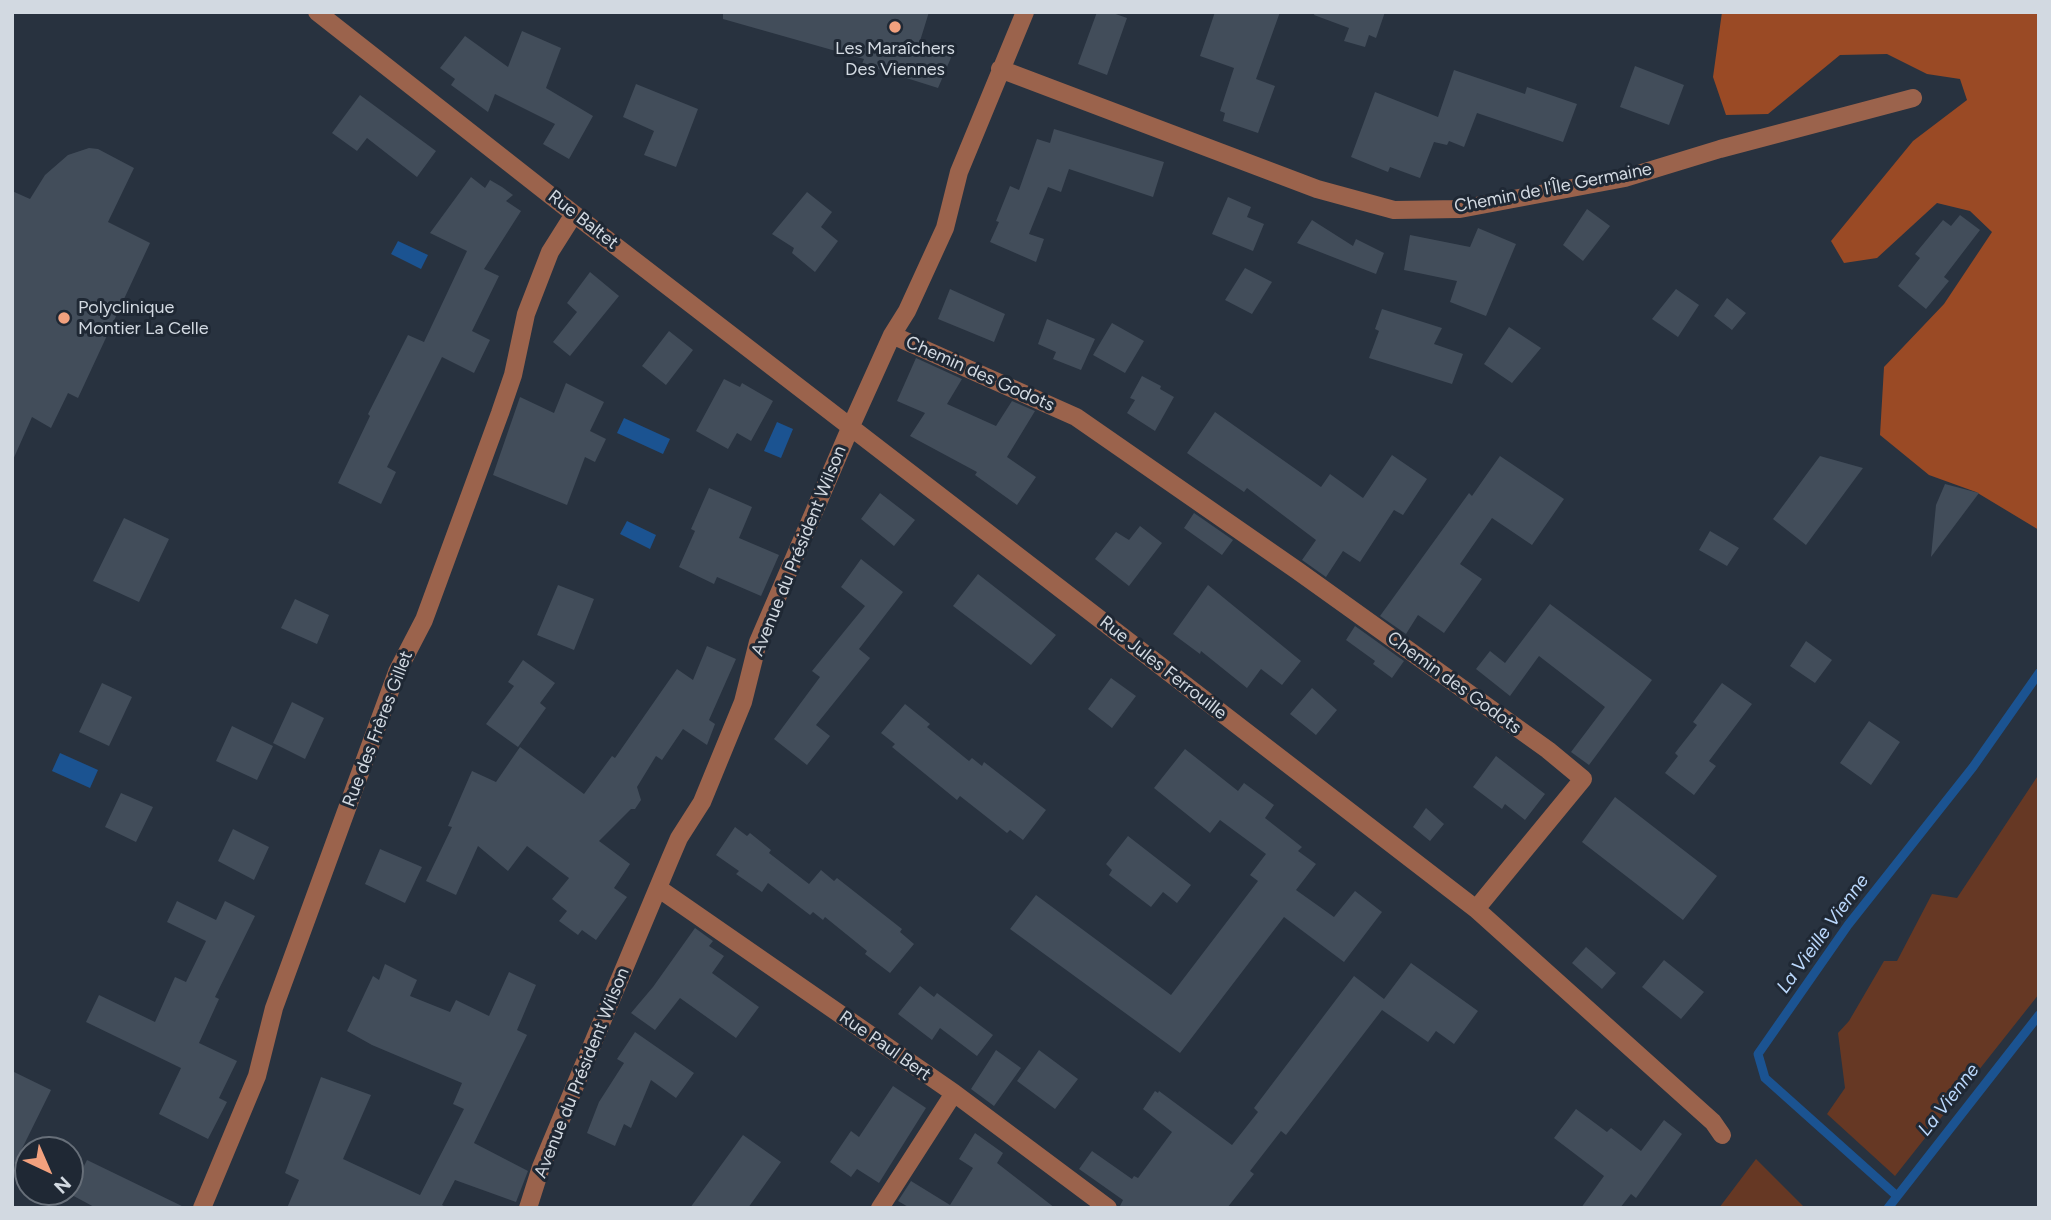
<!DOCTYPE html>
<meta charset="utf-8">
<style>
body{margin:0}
#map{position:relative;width:2051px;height:1220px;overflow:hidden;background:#28323f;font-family:Figtree,sans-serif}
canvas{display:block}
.frame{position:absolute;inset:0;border:14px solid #d2d9e1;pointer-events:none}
.north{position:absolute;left:14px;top:1136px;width:70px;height:70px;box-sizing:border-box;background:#1f2834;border:2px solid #676f79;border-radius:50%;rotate:136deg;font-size:19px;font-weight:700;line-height:28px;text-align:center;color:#d2d9e1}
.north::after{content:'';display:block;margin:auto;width:24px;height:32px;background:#f2a17e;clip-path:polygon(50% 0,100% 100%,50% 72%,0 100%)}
</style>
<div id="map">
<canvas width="2051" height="1220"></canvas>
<div class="frame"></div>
<div class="north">N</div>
</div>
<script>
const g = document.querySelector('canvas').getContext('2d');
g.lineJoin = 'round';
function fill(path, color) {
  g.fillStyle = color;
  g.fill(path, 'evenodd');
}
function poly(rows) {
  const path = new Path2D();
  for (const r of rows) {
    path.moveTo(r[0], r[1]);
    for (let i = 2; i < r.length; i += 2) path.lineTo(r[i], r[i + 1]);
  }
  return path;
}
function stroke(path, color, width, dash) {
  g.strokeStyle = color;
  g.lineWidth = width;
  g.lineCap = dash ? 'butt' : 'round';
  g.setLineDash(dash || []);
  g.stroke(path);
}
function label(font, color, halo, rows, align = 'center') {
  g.font = font + ' Figtree,sans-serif';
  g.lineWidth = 6;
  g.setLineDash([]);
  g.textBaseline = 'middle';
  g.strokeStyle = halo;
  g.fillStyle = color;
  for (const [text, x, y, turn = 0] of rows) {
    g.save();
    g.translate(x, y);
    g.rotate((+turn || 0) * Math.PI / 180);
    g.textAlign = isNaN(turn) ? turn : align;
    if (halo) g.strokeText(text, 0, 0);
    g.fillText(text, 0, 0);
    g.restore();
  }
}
const green = poly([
 [2039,774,2039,994,1895,1176,1827,1114,1845,1088,1838,1033,1849,1021,1884,961,1897,961,1932,894,1957,898],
 [1756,1159,1805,1208,1719,1208]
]);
const forest = poly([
 [1722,12,2039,12,2039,530,1976,492,1929,475,1880,435,1884,367,1944,304,1992,232,1970,211,1937,203,1877,258,1844,263,1831,241,1913,141,1967,100,1960,79,1927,74,1887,54,1840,55,1768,114,1726,115,1713,77]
]);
const water = poly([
 [398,241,428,255,421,269,391,254],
 [624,418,670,439,663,454,617,433],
 [777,422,793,429,781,458,764,451],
 [627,521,656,535,650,549,620,534],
 [60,753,98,770,90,788,52,771]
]);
const stream = poly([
 [1897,1196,1765,1078,1758,1054,1848,925,1973,767,2039,673],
 [1888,1208,2039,1015]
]);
const building = poly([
 [723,12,929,12,920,41,953,53,938,88,862,64,864,59,723,19],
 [1097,12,1110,12,1127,18,1107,75,1078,64],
 [1215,12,1280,12,1256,79,1275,86,1258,133,1223,121,1225,113,1220,111,1234,68,1200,56],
 [1315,12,1385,12,1376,38,1369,35,1365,47,1344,41,1349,28,1314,15],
 [522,31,561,48,546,88,593,116,569,159,543,144,555,124,495,94,488,112,451,85,455,79,440,68,465,36,508,67],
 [1635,66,1684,85,1669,125,1620,107],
 [1454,70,1525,94,1527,87,1577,104,1563,142,1477,113,1464,147,1449,141,1447,145,1434,142,1420,178,1390,167,1388,172,1351,157,1375,92,1438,117],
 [636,84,698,109,676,167,644,155,654,131,623,117],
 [360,95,436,151,417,177,367,138,357,151,332,133],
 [1054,129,1164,162,1153,197,1069,169,1061,192,1048,187,1029,234,1044,239,1036,262,990,242,999,222,996,221,1010,186,1019,190,1037,139,1050,143],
 [89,148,98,149,134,168,108,222,150,243,78,398,68,393,51,428,32,417,12,462,12,191,30,199,45,175,68,155],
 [471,177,485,188,490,180,502,187,513,195,506,201,521,211,484,269,499,276,472,331,490,340,474,373,442,357,387,467,396,472,381,504,338,483,370,416,368,414,408,335,424,342,467,251,430,233],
 [807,192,832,212,821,227,838,241,815,272,792,253,794,248,772,234],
 [1228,197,1251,207,1247,217,1264,224,1253,251,1212,234],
 [1587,209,1610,226,1583,261,1563,245],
 [1960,215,1980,230,1944,277,1949,281,1926,309,1898,286,1920,258,1915,254,1943,220,1951,226],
 [1312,220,1353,246,1356,239,1384,253,1376,274,1297,243],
 [1478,228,1516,244,1486,316,1450,302,1457,281,1404,270,1410,235,1470,247],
 [1245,268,1272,282,1252,314,1225,300],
 [590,272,619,296,570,356,553,342,577,312,567,303],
 [950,289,1005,314,994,342,938,319],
 [1676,289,1699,305,1678,337,1652,319],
 [1727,298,1746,313,1732,330,1714,316],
 [1382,309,1442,328,1434,344,1463,354,1452,384,1369,358,1379,331,1375,329],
 [1047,319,1095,339,1081,370,1053,359,1056,352,1038,344],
 [1112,323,1144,341,1125,373,1093,355],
 [1509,327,1541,348,1512,383,1484,364],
 [669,331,693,350,666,385,642,366],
 [916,358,962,379,947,404,996,426,1012,401,1035,411,1007,457,1036,477,1017,505,975,475,977,472,910,436,925,413,897,401],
 [1142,376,1161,386,1160,389,1174,397,1155,431,1127,413,1135,400,1130,398],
 [724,379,740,387,742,383,773,401,751,441,737,433,728,449,696,431],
 [566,383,604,402,590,431,606,439,595,462,585,457,567,505,493,475,520,397,554,413],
 [1215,412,1321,487,1330,474,1363,498,1392,455,1427,479,1403,515,1394,510,1360,562,1343,551,1326,577,1302,560,1316,540,1247,488,1244,492,1187,453],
 [1500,456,1564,499,1532,545,1492,518,1460,564,1482,579,1444,633,1418,615,1406,634,1380,616,1469,493,1472,496],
 [1820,456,1863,468,1806,545,1773,519],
 [1945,484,1979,493,1931,557,1936,505],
 [709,488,752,507,739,538,779,555,761,596,717,577,714,584,679,567,695,531,691,529],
 [880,493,915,520,894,546,861,519],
 [1194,513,1233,540,1222,555,1184,528],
 [124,518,169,539,139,602,93,581],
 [1140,526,1162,543,1129,586,1095,559,1116,532,1129,540],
 [1710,531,1739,548,1727,566,1699,550],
 [861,559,903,592,859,649,870,658,816,725,830,736,807,765,774,739,820,677,812,671,865,606,841,587],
 [978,574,1056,635,1031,665,953,606],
 [558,585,594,599,574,650,537,635],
 [1208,585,1301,661,1282,685,1261,669,1247,688,1201,651,1200,654,1173,634],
 [295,599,329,615,317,644,281,628],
 [1550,604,1652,680,1589,765,1571,752,1605,707,1539,656,1510,696,1476,669,1490,651,1505,663],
 [1355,626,1404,661,1392,678,1373,664,1375,661,1346,640],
 [1806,641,1832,660,1815,683,1790,666],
 [707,646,736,659,709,720,715,724,707,745,683,729,662,760,656,756,637,787,641,800,635,809,631,809,599,841,630,864,614,888,627,897,596,940,582,930,578,935,559,921,567,911,552,899,569,878,527,846,508,871,478,846,456,895,426,881,452,827,448,826,472,771,496,782,520,747,584,794,612,756,615,758,677,669,693,680],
 [523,660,555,683,540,703,546,708,518,747,486,724,514,686,508,682],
 [1111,678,1136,696,1112,728,1088,709],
 [102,683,132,697,109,746,79,732],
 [1722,683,1752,704,1709,761,1716,766,1694,795,1665,773,1678,756,1675,753,1697,725,1693,722],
 [1312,688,1337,710,1316,735,1290,714],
 [292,702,324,718,305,759,273,743],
 [905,704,930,724,927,727,969,761,972,758,982,766,984,762,1046,810,1023,840,1010,830,1007,833,960,796,957,800,892,747,895,744,881,733],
 [1869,721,1900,742,1871,785,1840,763],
 [232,726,273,746,257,780,216,761],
 [1185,749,1238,791,1244,783,1274,805,1265,818,1302,847,1298,851,1316,864,1296,890,1334,917,1355,891,1382,912,1344,962,1284,917,1180,1053,1010,929,1036,895,1171,995,1258,881,1250,875,1266,854,1220,820,1210,833,1154,788],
 [1496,756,1545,794,1525,820,1505,804,1502,809,1473,787],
 [121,793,153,807,136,842,105,827],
 [1615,797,1717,876,1683,920,1582,842],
 [1426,808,1444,824,1430,841,1413,827],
 [735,827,747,836,750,833,771,850,769,853,809,884,821,870,834,881,837,878,902,929,900,932,914,944,890,973,865,954,867,951,825,917,823,920,813,912,810,915,768,883,762,892,736,874,739,871,716,855],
 [233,829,269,847,254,880,218,861],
 [1128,836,1191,885,1177,903,1163,892,1151,907,1109,875,1112,870,1106,864],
 [380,849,422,867,405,903,365,884],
 [177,901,216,920,225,901,255,916,215,997,219,999,199,1043,237,1061,219,1098,227,1102,208,1139,159,1114,181,1068,86,1022,99,995,155,1022,175,977,186,982,206,941,167,922],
 [695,928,713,941,709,946,724,956,712,973,759,1007,736,1038,680,998,655,1030,631,1013,653,987],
 [1586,947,1616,973,1602,989,1572,963],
 [1664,960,1704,992,1681,1019,1642,987],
 [1411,963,1478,1011,1454,1044,1436,1031,1428,1042,1382,1010,1286,1135,1281,1131,1250,1171,1254,1174,1227,1208,1119,1208,1123,1200,1079,1169,1092,1151,1132,1179,1134,1176,1138,1178,1172,1132,1143,1109,1155,1091,1158,1093,1159,1091,1232,1145,1258,1112,1254,1108,1354,976,1384,999],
 [385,964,417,980,410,996,450,1012,456,1000,489,1016,509,972,536,985,517,1030,527,1035,474,1143,528,1171,516,1202,455,1180,442,1205,448,1208,287,1208,299,1180,285,1173,321,1077,371,1095,343,1159,420,1195,464,1109,453,1104,462,1083,372,1045,347,1031,373,976,379,980],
 [920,986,934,997,937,993,993,1035,977,1056,940,1028,932,1040,898,1014],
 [635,1032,694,1073,676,1098,651,1080,631,1128,624,1124,615,1146,587,1133,599,1102,624,1063,617,1059],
 [996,1050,1021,1068,994,1106,971,1089],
 [1039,1050,1078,1079,1055,1109,1017,1081],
 [12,1071,51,1090,12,1169],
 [893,1086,926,1108,879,1183,857,1169,851,1177,830,1162,851,1131,859,1137],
 [1576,1109,1607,1132,1611,1128,1641,1151,1664,1120,1682,1134,1636,1198,1631,1194,1620,1208,1581,1208,1604,1176,1554,1138],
 [975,1133,1003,1153,997,1163,1055,1208,910,1208,898,1201,911,1181,950,1205,973,1168,959,1159],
 [743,1135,781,1162,748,1208,690,1208],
 [87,1160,186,1208,96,1208,70,1194]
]);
const minor = poly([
 [317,12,574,214,1476,909],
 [1000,69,1317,189,1394,210,1460,209,1625,178,1720,149,1913,98],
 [892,335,1076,417,1298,571,1548,750,1583,779,1476,909,1713,1122,1722,1135],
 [658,888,954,1093,1108,1208],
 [202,1208,257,1076,274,1008,397,672,424,620,500,413,513,375,526,314,550,252,574,214],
 [528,1208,541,1167,670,859,679,838,702,802,743,702,758,642,851,426,892,335,907,311,945,228,959,172,1025,12],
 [880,1208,954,1093]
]);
const markers = [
 [895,27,7,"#f2a17e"],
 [64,318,7,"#f2a17e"]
];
const poiNames = [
 ["Les Maraîchers",895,49],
 ["Des Viennes",895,70],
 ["Polyclinique",78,308,"left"],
 ["Montier La Celle",78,329,"left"]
];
const streetNames = [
 ["Chemin de l'Île Germaine",1553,188,-11],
 ["Rue Baltet",583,220,38],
 ["Chemin des Godots",980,374,24],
 ["Avenue du Président Wilson",799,551,-68],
 ["Rue Jules Ferrouille",1163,668,38],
 ["Chemin des Godots",1454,683,36],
 ["Rue des Frères Gillet",378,729,-69],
 ["Rue Paul Bert",885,1046,35],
 ["Avenue du Président Wilson",582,1073,-68]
];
const waterNames = [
 ["La Vieille Vienne",1823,934,-54],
 ["La Vienne",1949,1100,-52]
];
fill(green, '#663824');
fill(forest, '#9a4a25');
fill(water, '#1b5391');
stroke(stream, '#1b5391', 9);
fill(building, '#424d5a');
stroke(minor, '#9b634c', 18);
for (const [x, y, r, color] of markers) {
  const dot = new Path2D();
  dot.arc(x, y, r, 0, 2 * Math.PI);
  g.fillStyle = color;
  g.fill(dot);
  stroke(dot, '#1f2834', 2.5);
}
label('18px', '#d2d9e1', '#1f2834', poiNames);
label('18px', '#d2d9e1', '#1f2834', streetNames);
label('italic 19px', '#bbd8fc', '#1f2834', waterNames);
</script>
